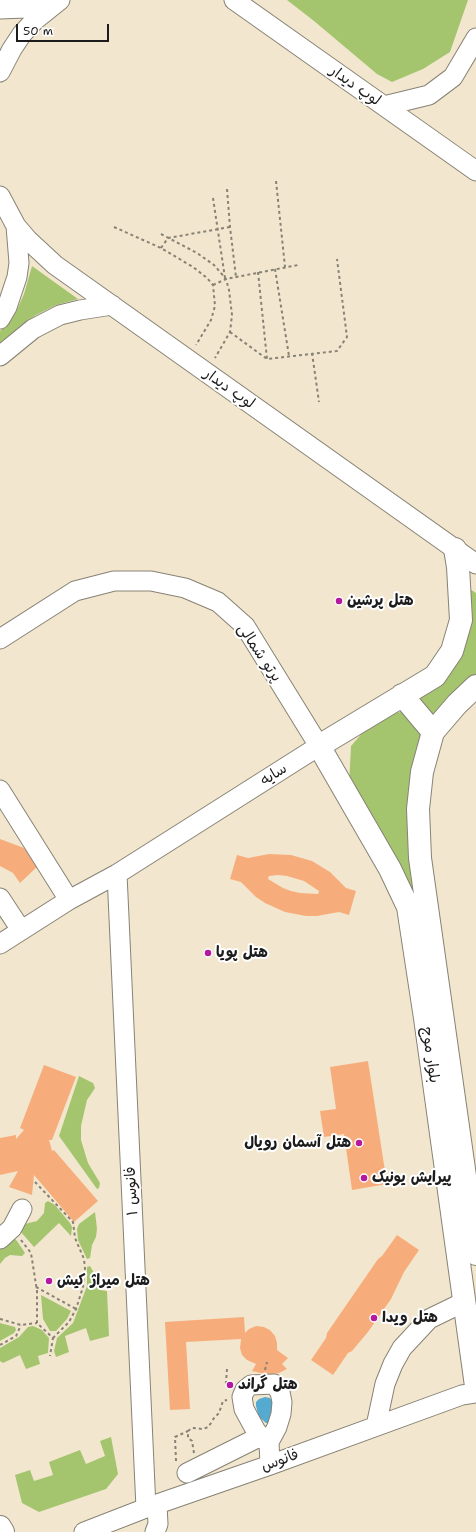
<!DOCTYPE html>
<meta charset="utf-8">
<style>
body{margin:0}
#map{position:relative;width:476px;height:1532px;overflow:hidden;background:#f2e7ce;font-family:"Shantell Sans",sans-serif}
canvas{display:block}
.scale{position:absolute;left:16px;top:24px;width:93px;height:18px;box-sizing:border-box;border:2px solid #1c1c1c;border-top:0;padding-left:5px;font-size:12px;line-height:14px;white-space:nowrap;color:#1c1c1c;-webkit-text-stroke:3px #fff;paint-order:stroke}
</style>
<div id="map">
<canvas width="476" height="1532"></canvas>
<div class="scale">50 m</div>
</div>
<script>
const g = document.querySelector('canvas').getContext('2d');
g.lineJoin = 'round';
function fill(path, color) {
  g.fillStyle = color;
  g.fill(path, 'evenodd');
}
function poly(rows) {
  const path = new Path2D();
  for (const r of rows) {
    path.moveTo(r[0], r[1]);
    for (let i = 2; i < r.length; i += 2) path.lineTo(r[i], r[i + 1]);
  }
  return path;
}
function stroke(path, color, width, dash) {
  g.strokeStyle = color;
  g.lineWidth = width;
  g.lineCap = dash ? 'butt' : 'round';
  g.setLineDash(dash || []);
  g.stroke(path);
}
function label(font, color, halo, rows, align = 'center') {
  g.font = font + ' "Shantell Sans","Playpen Sans Arabic",sans-serif';
  g.lineWidth = 4;
  g.setLineDash([]);
  g.textBaseline = 'middle';
  g.strokeStyle = halo;
  g.fillStyle = color;
  for (const [text, x, y, turn = 0] of rows) {
    g.save();
    g.translate(x, y);
    g.rotate((+turn || 0) * Math.PI / 180);
    g.textAlign = isNaN(turn) ? turn : align;
    if (halo) g.strokeText(text, 0, 0);
    g.fillText(text, 0, 0);
    g.restore();
  }
}
const green = poly([
 [287,0,468,0,450,52,423,69,392,82,377,74,314,21],
 [32,266,78,299,56,305,36,315,27,321,0,346,0,331,11,320,16,312,24,294],
 [467,587,476,593,476,680,434,725,412,701,438,680],
 [402,712,423,730,426,917,349,785,351,746,365,730,392,713],
 [79,1076,93,1083,95,1088,87,1100,81,1126,81,1140,88,1163,100,1183,99,1188,97,1189,59,1136],
 [48,1201,55,1205,70,1223,72,1227,71,1236,59,1223,34,1247,20,1231,22,1226,25,1224,37,1221,44,1213,45,1203],
 [95,1212,97,1229,96,1237,92,1245,90,1258,87,1259,78,1240,77,1229,79,1224],
 [12,1236,17,1241,25,1253,22,1256,10,1255,5,1258,0,1264,0,1245],
 [90,1266,102,1287,100,1290,107,1291,109,1336,90,1341,86,1328,65,1336,69,1352,56,1357,54,1351,57,1338,73,1323,87,1286,87,1267],
 [41,1295,71,1311,67,1319,56,1331,50,1331,43,1319],
 [0,1323,15,1327,16,1330,14,1333,0,1341],
 [33,1326,42,1330,49,1338,48,1353,38,1356,40,1364,26,1369,20,1355,3,1363,0,1361,0,1348,19,1337,28,1327],
 [111,1437,118,1474,106,1489,39,1512,22,1503,15,1475,30,1470,34,1481,53,1475,49,1462,80,1450,86,1464,105,1456,100,1441]
]);
const water = poly([
 [265,1397,270,1398,273,1402,274,1408,269,1423,266,1423,259,1417,256,1406,256,1402,259,1399]
]);
const building = poly([
 [0,839,24,848,38,866,20,883,13,873,0,866],
 [269,854,291,855,312,861,330,872,346,888,356,891,349,915,339,912,317,916,306,916,285,912,265,903,256,897,241,882,230,879,237,855,248,858],
 [278,875,287,876,304,881,319,891,318,894,300,893,291,891,283,888,268,879,269,876],
 [368,1061,387,1184,352,1190,344,1134,324,1137,320,1111,336,1109,330,1067],
 [44,1065,76,1077,52,1140,49,1140,52,1151,54,1150,98,1201,74,1222,34,1175,32,1195,9,1187,18,1171,0,1175,0,1138,16,1135,16,1139,24,1130,20,1128],
 [397,1235,419,1250,404,1272,391,1299,368,1332,352,1351,348,1353,333,1375,311,1360,326,1338,327,1333,378,1259,382,1256],
 [244,1317,245,1333,249,1329,256,1326,264,1327,270,1330,275,1336,277,1343,277,1350,288,1358,282,1364,287,1369,279,1373,269,1375,252,1371,256,1364,247,1360,242,1355,240,1348,241,1339,186,1342,190,1409,170,1410,165,1322]
]);
const path = poly([
 [276,181,285,267],
 [227,189,230,227,236,277],
 [213,198,225,278],
 [114,227,161,248,193,267,207,278,213,285,215,306,211,320,196,345],
 [161,234,197,253,214,265,226,279,229,290,232,315,230,332,215,358],
 [161,248,168,238,230,227],
 [275,269,289,356],
 [258,272,267,359],
 [213,285,226,279,298,265],
 [230,332,267,359,337,351,347,337,337,259],
 [312,353,319,402],
 [35,1182,73,1222,75,1238,84,1259,85,1269,83,1287,76,1309,69,1322,53,1338],
 [21,1240,31,1253,37,1291,37,1323,53,1338,50,1356],
 [36,1287,76,1309],
 [0,1319,21,1325,37,1323],
 [0,1345,16,1336,21,1325],
 [227,1369,226,1382,228,1388],
 [265,1370,267,1362],
 [194,1453,192,1441,188,1438,188,1431,192,1428,203,1429,208,1427,211,1423,214,1418,219,1413,223,1401,227,1400],
 [176,1461,175,1437,188,1431]
]);
const minor = poly([
 [234,0,476,171],
 [0,9,24,8,54,0],
 [0,72,12,49,22,34,35,20,60,0],
 [384,106,429,95,453,77,476,38],
 [0,196,16,226,28,240,55,265,476,564],
 [0,319,7,307,17,277,19,263,16,226],
 [0,356,33,329,60,315,80,310,112,305],
 [0,639,75,591,114,581,151,581,185,588,218,602,245,626,319,746,117,874,69,900,0,944],
 [0,790,69,900],
 [117,874,146,1508],
 [0,898,21,930],
 [0,1239,12,1228,22,1209],
 [376,1426,385,1384,393,1364,402,1348,429,1319,464,1302],
 [269,1442,264,1440,256,1431,244,1409,242,1397,245,1390,251,1385,274,1384,280,1392,282,1402,281,1414,277,1427,269,1442,270,1465],
 [187,1473,261,1436],
 [84,1532,146,1508,270,1465,462,1395,476,1393],
 [155,1532,158,1524,157,1505]
]);
const major = poly([
 [455,549,458,567,461,620,452,651,435,676,319,746,390,869,408,907,425,1018,476,1386],
 [476,686,457,704,433,732,422,772,418,809,420,858,476,1254],
 [402,695,433,732],
 [0,1527,3,1532]
]);
const markers = [
 [339,601,4,"#b5179e"],
 [208,953,4,"#b5179e"],
 [359,1143,4,"#b5179e"],
 [364,1178,4,"#b5179e"],
 [49,1281,4,"#b5179e"],
 [374,1318,4,"#b5179e"],
 [230,1385,4,"#b5179e"]
];
const streetNames = [
 ["لوپ دیدار",355,86,35],
 ["لوپ دیدار",229,389,35],
 ["پرتو شمالی",259,653,56],
 ["سایه",274,775,-32],
 ["بلوار موج",430,1055,82],
 ["فانوس ۱",132,1191,-93],
 ["فانوس",280,1461,-20]
];
const poiNames = [
 ["هتل پرشین",347,601],
 ["هتل پویا",216,953],
 ["هتل آسمان رویال",351,1143,"right"],
 ["پیرایش یونیک",372,1178],
 ["هتل میراژ کیش",57,1281],
 ["هتل ویدا",382,1318],
 ["هتل گراند",238,1385]
];
fill(green, '#a4c56e');
fill(water, '#55aad1');
fill(building, '#f7ad7b');
stroke(minor, '#878275', 21);
stroke(major, '#878275', 24);
stroke(path, '#878275', 2, [3, 3]);
stroke(minor, '#fff', 19);
stroke(major, '#fff', 22);
for (const [x, y, r, color] of markers) {
  const dot = new Path2D();
  dot.arc(x, y, r, 0, 2 * Math.PI);
  g.fillStyle = color;
  g.fill(dot);
  stroke(dot, '#fff', 1.5);
}
label('15px', '#1c1c1c', '#fff', streetNames);
label('bold 15px', '#1c1c1c', '#fff', poiNames, 'left');
</script>
